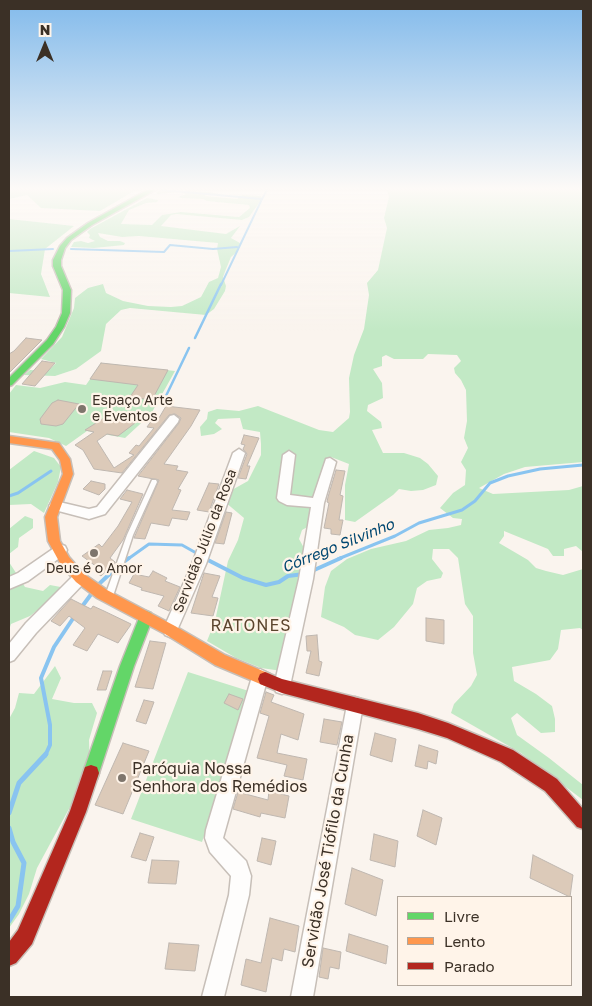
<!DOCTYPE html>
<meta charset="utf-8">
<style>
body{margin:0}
#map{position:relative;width:592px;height:1006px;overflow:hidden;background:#faf4ee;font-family:"Golos Text",sans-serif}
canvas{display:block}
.frame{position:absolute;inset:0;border:10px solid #3b3026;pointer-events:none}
.legend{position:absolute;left:397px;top:896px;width:175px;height:90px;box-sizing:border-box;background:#fff4e9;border:1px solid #b1a69b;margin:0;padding:6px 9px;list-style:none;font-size:15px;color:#3b3026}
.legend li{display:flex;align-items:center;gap:10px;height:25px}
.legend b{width:25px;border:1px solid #b1a69b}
.north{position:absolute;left:20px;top:20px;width:50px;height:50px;-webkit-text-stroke:4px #fff4e9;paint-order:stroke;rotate:0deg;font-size:14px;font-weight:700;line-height:20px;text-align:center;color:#3b3026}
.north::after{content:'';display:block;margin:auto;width:18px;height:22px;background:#3b3026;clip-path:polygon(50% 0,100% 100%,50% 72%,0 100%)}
</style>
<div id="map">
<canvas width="592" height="1006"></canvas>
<div class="frame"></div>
<ul class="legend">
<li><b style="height:6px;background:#63d668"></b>Livre</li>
<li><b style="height:6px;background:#ff974d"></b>Lento</li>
<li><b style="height:6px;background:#b3261e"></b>Parado</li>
</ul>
<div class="north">N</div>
</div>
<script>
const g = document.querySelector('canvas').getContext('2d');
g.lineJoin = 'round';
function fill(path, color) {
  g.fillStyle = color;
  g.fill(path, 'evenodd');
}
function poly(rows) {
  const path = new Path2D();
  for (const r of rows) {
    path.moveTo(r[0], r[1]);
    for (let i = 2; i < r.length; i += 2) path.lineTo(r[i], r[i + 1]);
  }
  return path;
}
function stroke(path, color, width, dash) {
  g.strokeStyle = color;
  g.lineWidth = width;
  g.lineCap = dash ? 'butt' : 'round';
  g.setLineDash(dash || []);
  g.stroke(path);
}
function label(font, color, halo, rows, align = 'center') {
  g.font = font + ' "Golos Text",sans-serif';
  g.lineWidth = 4.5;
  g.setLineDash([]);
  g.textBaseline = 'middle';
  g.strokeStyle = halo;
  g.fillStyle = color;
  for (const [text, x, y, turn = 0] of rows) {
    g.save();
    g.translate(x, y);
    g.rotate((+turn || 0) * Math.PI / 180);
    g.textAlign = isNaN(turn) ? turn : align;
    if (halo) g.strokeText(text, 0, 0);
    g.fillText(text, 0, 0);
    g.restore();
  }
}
const green = poly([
 [9,190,136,190,100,211,41,208,27,195,9,199],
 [159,190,209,192,218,194,206,194,205,196,237,199,239,198,238,196,243,195,261,196,262,199,249,217,242,220,176,214,171,215,161,226,226,234,240,226,231,238,240,243,238,251,231,257,226,269,223,277,226,286,225,291,214,309,206,315,130,308,121,310,106,324,101,351,76,369,55,376,24,375,30,370,48,371,56,363,41,359,62,337,74,308,75,298,88,288,103,284,106,293,123,301,148,306,171,307,182,306,201,297,209,282,218,278,221,267,217,249,218,243,139,236,122,237,98,233,100,237,108,241,120,241,125,243,124,245,94,248,71,247,74,242,81,241,88,243,95,241,89,238,90,235,87,232,90,229,147,198,158,200,157,202,146,203,129,210,121,224,152,225,162,215,181,212,239,217,250,208,249,205,207,201,203,199,181,198,178,197,186,194,179,192,158,194,156,193],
 [387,190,583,190,583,462,525,467,504,474,479,488,493,494,569,490,583,486,583,552,576,546,564,549,564,556,553,556,548,549,504,531,504,536,499,543,528,560,536,568,546,571,563,575,583,569,583,630,580,628,561,630,558,649,550,660,512,667,514,681,536,694,552,706,555,719,555,732,541,733,517,713,511,718,517,735,549,758,583,785,583,800,521,753,451,713,454,704,471,686,477,675,473,653,473,616,465,604,458,558,449,549,433,549,432,559,443,573,441,578,427,581,417,588,413,604,394,627,378,640,355,635,344,627,321,617,325,587,331,571,347,559,371,549,406,541,429,530,448,528,461,525,462,519,453,518,440,508,453,493,465,485,466,470,461,462,468,448,464,438,467,421,466,390,461,380,455,373,454,368,461,361,457,355,428,354,423,359,394,359,386,355,382,357,382,366,373,369,382,383,383,398,368,405,367,411,381,422,382,428,372,430,383,453,404,453,420,458,428,464,438,476,436,485,423,490,411,491,399,489,393,495,355,522,345,520,345,485,349,464,331,457,326,462,322,470,315,500,313,524,302,530,299,539,304,548,300,581,282,671,261,668,236,658,207,641,215,621,228,561,238,540,244,518,225,502,230,491,248,481,261,455,261,444,260,432,243,429,240,418,218,419,215,423,222,429,214,434,201,436,200,427,207,419,208,412,217,409,239,411,258,406,319,430,333,432,349,418,350,412,349,378,354,355,364,329,369,295,367,283,378,270,387,228,384,218,389,197],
 [9,219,74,226,45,249,41,274,50,297,9,293],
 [101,363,175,371,151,414,125,438,87,431,66,446,49,438,9,432,9,394,16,385,40,388,65,382,86,385],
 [34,451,54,458,61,467,58,482,44,513,31,504,9,505,9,470],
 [25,516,33,519,33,528,19,538,18,547,9,554,9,529],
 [9,562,25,587,43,591,50,585,66,588,30,616,11,624,9,630],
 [55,666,61,678,52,699,74,703,92,703,97,713,89,740,90,770,37,868,29,894,19,914,9,928,9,719,15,708,19,693,34,694],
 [188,672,252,692,202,842,131,819]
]);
const streamFar4 = poly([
 [163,190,262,199,267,190],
 [71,249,164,252,170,245,213,249,237,247],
 [9,251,53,249],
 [221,285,262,199]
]);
const streamFar3 = poly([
 [195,338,221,284],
 [165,398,189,348]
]);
const streamFar2 = poly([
 [9,496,18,493,51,471],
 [204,558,206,559],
 [128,559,149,544,182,545,198,554],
 [338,559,395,536,419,523,462,510,475,501,490,483,508,476,540,469,583,465]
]);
const streamFar1 = poly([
 [204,558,243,578,266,585,279,582,288,576,304,574],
 [121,564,129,558],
 [312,571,341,558],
 [99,584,116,568],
 [81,608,92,593],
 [45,756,50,745,50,725,41,678,54,647,74,617]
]);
const stream = poly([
 [9,813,19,783,46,754],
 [9,828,13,842,24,863,18,906,9,921]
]);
const building = poly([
 [26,338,42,340,9,373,9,354,14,351,26,338],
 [42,361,55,363,35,386,22,384,42,361],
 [101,363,148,368,168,370,152,400,130,397,138,385,90,379,101,363],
 [58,400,79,404,63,424,56,426,41,424,40,419,52,403,58,400],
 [166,406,200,410,191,426,164,464,178,466,176,470,188,472,178,489,181,490,172,510,190,512,187,520,172,518,169,526,151,523,145,539,134,538,159,480,138,476,179,423,181,418,175,414,169,415,122,473,94,469,83,450,75,445,94,432,85,430,104,418,135,423,118,436,107,434,97,441,114,468,134,455,129,453,136,445,139,446,154,428,147,427,154,417,159,418,166,406],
 [244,435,259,438,247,466,250,466,246,479,238,478,247,454,243,449,245,445,241,444,244,435],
 [336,470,345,471,340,495,343,496,339,520,343,520,340,535,331,534,331,529,324,528,329,503,327,502,328,497,336,470],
 [91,481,105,484,105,489,99,495,83,489,91,481],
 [209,483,219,484,209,512,197,510,209,483],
 [127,490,143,494,123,540,110,558,115,562,115,563,101,576,94,571,97,567,82,556,99,544,102,547,118,526,132,502,120,499,127,490],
 [226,512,232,513,224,544,215,543,226,512],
 [153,571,167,578,165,581,180,587,169,611,158,606,164,596,141,590,142,588,129,583,134,574,149,577,153,571],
 [204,573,220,576,212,597,218,598,213,616,191,613,204,573],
 [71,599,91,609,93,606,104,611,131,624,130,626,118,643,98,634,87,651,73,645,85,628,69,616,60,626,51,621,71,599],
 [426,618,444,620,444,644,426,641,426,618],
 [317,635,319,661,322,662,319,676,306,673,311,651,307,651,306,636,317,635],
 [150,641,166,643,153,689,135,687,150,641],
 [103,671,112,671,106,690,97,690,103,671],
 [266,692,274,695,271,702,304,714,298,740,281,734,277,753,307,759,303,780,284,776,287,765,257,758,269,716,260,713,266,692],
 [229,694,243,699,238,710,224,703,229,694],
 [144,700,154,702,146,724,136,721,144,700],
 [324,719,342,722,337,745,320,742,324,719],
 [375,733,396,739,392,762,370,755,375,733],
 [123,743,149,751,123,814,95,805,123,743],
 [419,745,438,751,436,764,428,761,427,769,415,766,419,745],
 [269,791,289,796,285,818,261,813,260,817,233,809,238,792,268,800,269,791],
 [423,810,442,818,436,845,417,836,423,810],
 [140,833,154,837,146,861,131,857,140,833],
 [374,834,398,841,395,867,370,860,374,834],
 [262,838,276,841,271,865,257,861,262,838],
 [533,855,573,875,570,897,530,878,533,855],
 [152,860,179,861,176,884,148,883,152,860],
 [352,868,383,880,376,916,345,904,352,868],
 [270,918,299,926,295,952,284,949,282,961,272,958,266,992,241,985,246,959,261,963,270,918],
 [349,934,388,946,386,964,346,951,349,934],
 [169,943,199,945,195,971,165,969,169,943],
 [323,948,341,952,339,969,330,967,328,979,319,977,323,948]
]);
const lane = poly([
 [152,480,156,480,157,482,133,535,113,596,112,598,109,599,106,598,105,596,127,535,152,480]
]);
const street = poly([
 [174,415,179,419,178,422,105,514,89,519,51,509,49,506,51,503,55,501,89,509,97,507,170,416,174,415],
 [239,449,245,453,206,564,175,635,170,637,165,635,163,630,192,564,233,453,239,449],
 [289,451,295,455,290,495,313,498,326,459,330,458,336,462,324,503,313,579,290,686,288,692,282,694,276,692,274,686,299,579,311,507,287,505,279,501,277,498,283,455,289,451],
 [60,544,65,546,67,550,65,554,28,581,9,589,9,577,18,573,60,544],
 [80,572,85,574,87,578,85,582,36,633,14,660,9,662,9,644,26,623,75,574,80,572],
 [260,669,266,672,268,677,223,838,246,861,251,876,249,895,224,997,202,997,229,895,231,876,210,852,205,838,206,830,252,677,254,672,260,669],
 [355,697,361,699,363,705,313,997,291,997,347,705,349,699,355,697]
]);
const fast = poly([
 [147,190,155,190,92,225,71,240,65,248,61,260,61,266,71,290,70,313,64,327,53,344,12,385,9,386,9,378,47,340,56,327,62,313,63,290,53,266,53,260,60,246,67,238,88,223,147,190],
 [146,611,151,613,153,617,134,666,99,773,97,779,91,781,85,779,83,773,120,666,141,613,146,611]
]);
const slow = poly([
 [9,436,59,443,70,459,73,474,57,517,60,541,69,557,84,574,107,590,175,626,225,655,270,674,272,679,270,684,265,686,215,665,165,634,97,598,76,582,61,565,48,541,45,517,63,474,60,460,52,449,9,443,9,436]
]);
const jam = poly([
 [265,672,282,679,418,713,448,723,513,750,557,779,583,809,583,829,577,827,545,791,501,762,447,738,418,729,282,693,260,684,258,679,260,674,265,672],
 [91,765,97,767,99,773,86,812,32,944,16,963,9,966,9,942,18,930,70,811,85,767,91,765]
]);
const markers = [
 [82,409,5,"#7e756c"],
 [94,553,5,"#7e756c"],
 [122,778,5,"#7e756c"]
];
const poiNames = [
 ["Espaço Arte",92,401],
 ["e Eventos",92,417],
 ["Deus é o Amor",94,569,"center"]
];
const streetNames = [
 ["Servidão Júlio da Rosa",205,541,-69]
];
const waterNames = [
 ["Córrego Silvinho",338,546,-22]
];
const quarterNames = [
 ["RATONES",251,626]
];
const nearPoinames = [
 ["Paróquia Nossa",132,769],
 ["Senhora dos Remédios",132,787]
];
const nearStreetnames = [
 ["Servidão José Tiófilo da Cunha",328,851,-80]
];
fill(green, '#c2e9c5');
stroke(streamFar4, '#89c4f0', 2);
stroke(streamFar3, '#89c4f0', 2.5);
stroke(streamFar2, '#89c4f0', 3);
stroke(streamFar1, '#89c4f0', 4);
stroke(stream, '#89c4f0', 5);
fill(building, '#dccab9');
stroke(building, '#bfb7b0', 1);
stroke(lane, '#c7bfb8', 3);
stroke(street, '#c7bfb8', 3);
stroke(fast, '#c7bfb8', 3);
stroke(slow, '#c7bfb8', 3);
stroke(jam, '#c7bfb8', 3);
fill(lane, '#fefdfc');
fill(street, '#fefdfc');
fill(fast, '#63d668');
fill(slow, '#ff974d');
fill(jam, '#b3261e');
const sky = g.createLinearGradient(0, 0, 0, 331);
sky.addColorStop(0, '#82baeb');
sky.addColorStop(0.57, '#fdfaf7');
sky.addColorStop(1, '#fdfaf700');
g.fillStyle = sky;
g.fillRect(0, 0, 592, 331);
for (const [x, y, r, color] of markers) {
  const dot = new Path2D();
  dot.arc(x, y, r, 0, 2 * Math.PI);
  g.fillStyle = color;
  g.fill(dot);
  stroke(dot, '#fff4e9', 2);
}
label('14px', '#3b3026', '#fff4e9', poiNames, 'left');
label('14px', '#3b3026', '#fff4e9', streetNames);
label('italic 15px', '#004771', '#fff4e9', waterNames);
g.letterSpacing = '1px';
label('16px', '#5c452e', '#fff4e9', quarterNames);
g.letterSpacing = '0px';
label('16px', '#3b3026', '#fff4e9', nearPoinames, 'left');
label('16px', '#3b3026', '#fff4e9', nearStreetnames);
</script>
